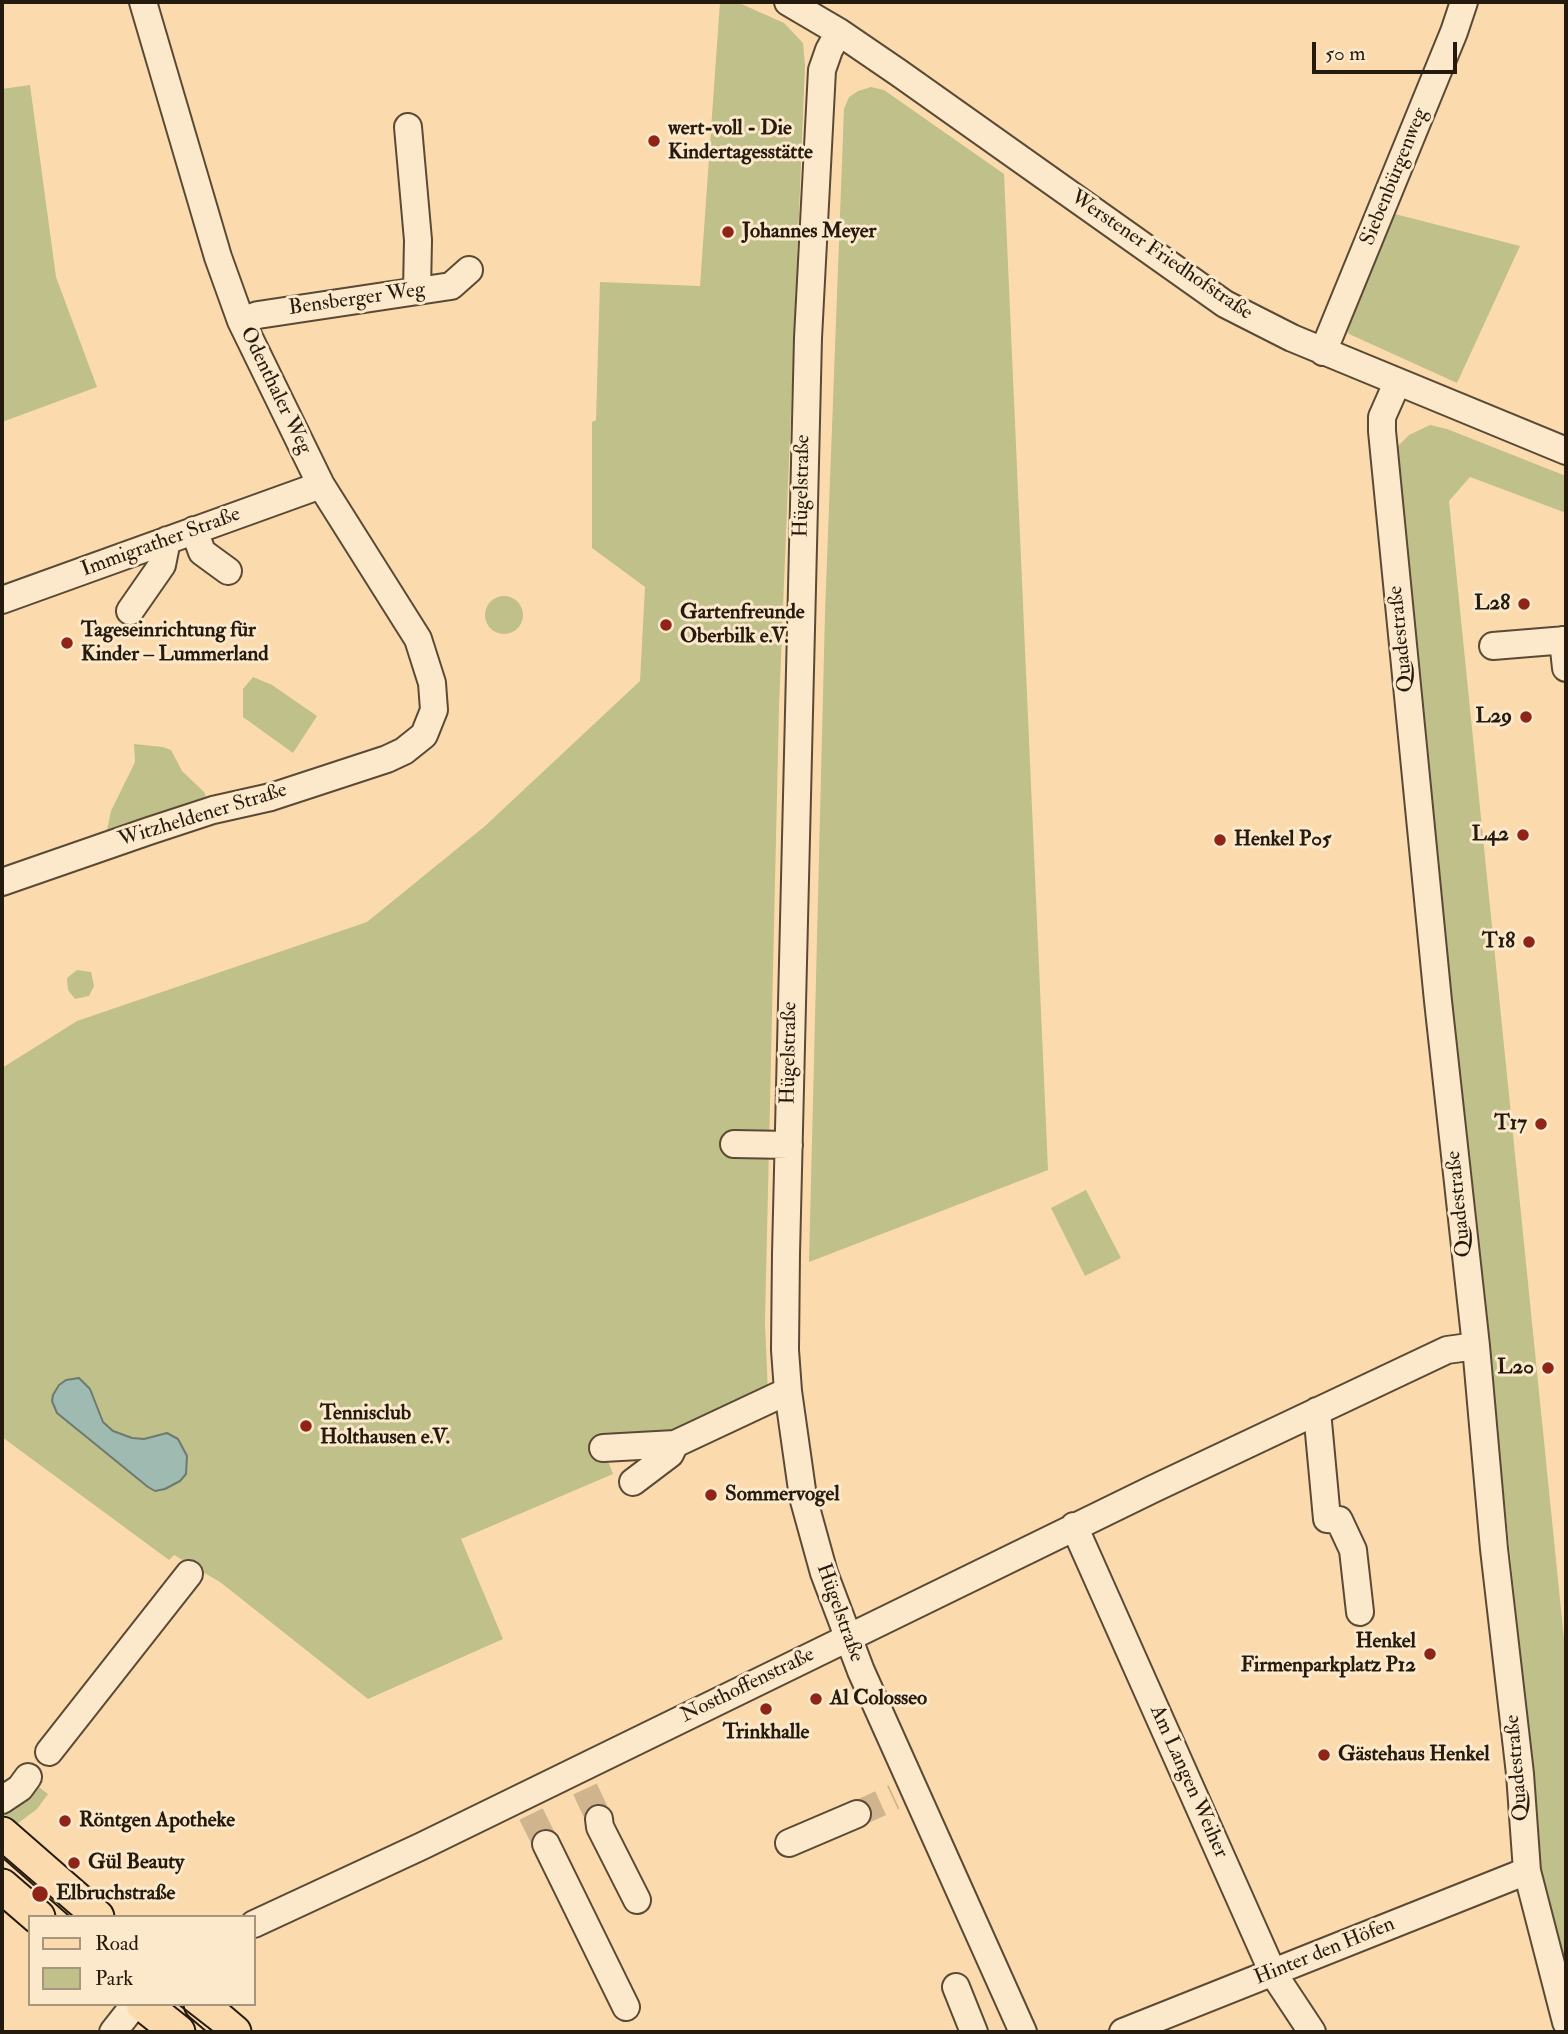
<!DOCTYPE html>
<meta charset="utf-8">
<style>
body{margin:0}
#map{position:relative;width:1568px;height:2034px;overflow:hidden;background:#fbdbae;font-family:"IM FELL Double Pica",serif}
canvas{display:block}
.frame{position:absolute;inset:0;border:4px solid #241a0d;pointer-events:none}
.legend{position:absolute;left:28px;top:1915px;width:228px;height:91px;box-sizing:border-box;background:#fce8ca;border:2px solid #a6967e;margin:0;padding:9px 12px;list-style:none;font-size:21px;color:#241a0d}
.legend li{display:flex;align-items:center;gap:14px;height:35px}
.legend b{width:35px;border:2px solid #a6967e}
.scale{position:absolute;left:1312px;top:42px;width:145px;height:32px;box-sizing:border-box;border:4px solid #241a0d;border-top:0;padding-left:9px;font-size:21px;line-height:24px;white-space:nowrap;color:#241a0d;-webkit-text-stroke:5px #fce8ca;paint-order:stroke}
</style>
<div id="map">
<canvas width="1568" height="2034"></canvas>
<div class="frame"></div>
<ul class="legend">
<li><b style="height:9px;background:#fbdbae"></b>Road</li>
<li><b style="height:19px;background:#bfc08a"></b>Park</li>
</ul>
<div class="scale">50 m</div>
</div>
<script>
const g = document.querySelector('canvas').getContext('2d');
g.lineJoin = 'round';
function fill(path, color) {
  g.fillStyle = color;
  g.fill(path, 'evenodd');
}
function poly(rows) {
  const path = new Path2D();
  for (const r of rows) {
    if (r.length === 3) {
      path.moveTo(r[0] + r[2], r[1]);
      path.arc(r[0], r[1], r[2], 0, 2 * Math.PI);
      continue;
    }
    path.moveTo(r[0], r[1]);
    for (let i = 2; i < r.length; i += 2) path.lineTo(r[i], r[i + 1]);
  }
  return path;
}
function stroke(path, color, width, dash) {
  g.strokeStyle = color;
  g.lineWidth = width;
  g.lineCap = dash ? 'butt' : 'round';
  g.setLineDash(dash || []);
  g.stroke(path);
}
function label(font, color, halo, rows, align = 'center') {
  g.font = font + ' "IM FELL Double Pica",serif';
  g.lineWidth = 6;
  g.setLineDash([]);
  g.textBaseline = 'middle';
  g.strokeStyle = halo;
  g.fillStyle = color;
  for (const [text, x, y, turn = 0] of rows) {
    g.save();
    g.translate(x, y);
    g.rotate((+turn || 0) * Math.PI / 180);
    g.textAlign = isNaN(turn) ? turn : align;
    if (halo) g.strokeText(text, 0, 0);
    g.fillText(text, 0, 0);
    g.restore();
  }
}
const green = poly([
 [720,2,737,2,784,23,803,43,805,65,779,707,765,1322,768,1394,670,1440,603,1448,613,1474,461,1539,503,1639,368,1699,220,1582,174,1555,169,1560,2,1437,2,1068,77,1021,367,922,485,826,640,681,645,587,592,548,592,422,596,420,600,282,700,286],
 [30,85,56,277,97,387,2,422,2,89],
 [871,87,884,90,1004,174,1048,1170,809,1262,825,613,844,109,849,97,858,91],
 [1391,213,1520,246,1457,383,1349,334,1345,326],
 [1430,425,1447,429,1566,476,1566,513,1470,477,1449,501,1566,1659,1566,1991,1541,1888,1537,1811,1395,461,1398,446,1409,435],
 [504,615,19],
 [253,677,272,685,317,716,293,753,243,717,243,689],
 [134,744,163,747,171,750,182,771,204,792,208,801,106,835,111,811,135,762],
 [77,970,91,972,94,986,89,996,75,999,68,990,67,978],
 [1086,1190,1121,1258,1085,1276,1051,1208],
 [35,1784,48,1794,37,1809,17,1824,2,1812]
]);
const water = poly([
 [79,1378,90,1389,103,1422,113,1431,132,1438,144,1439,167,1433,178,1439,187,1456,186,1474,180,1481,165,1489,155,1491,148,1487,57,1413,52,1401,53,1395,59,1385,66,1380,79,1378]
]);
const minorTunnel = poly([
 [585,1789,599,1819],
 [531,1814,546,1844],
 [857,1814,894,1797]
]);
const minor = poly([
 [788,2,839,32,899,73,1225,304,1292,338,1566,451],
 [839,32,829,50,822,70,808,338,786,1254,785,1350,788,1391,803,1497,824,1573,861,1671,1023,2032],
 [408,127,418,240,417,291],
 [241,321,258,315,451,286,469,270],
 [1323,352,1454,32,1464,2],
 [1397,383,1382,417,1382,431,1438,1001,1476,1346,1494,1549,1520,1774,1527,1871,1566,2022],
 [194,530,202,552,228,571],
 [2,600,321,485],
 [130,611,162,565,167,540],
 [1563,640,1566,668],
 [1493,646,1566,640],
 [2,882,149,831,213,810,271,797,387,759,404,751,424,735,434,710,432,683,418,639,321,485,241,321,218,257,143,2],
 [734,1144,789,1145],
 [1317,1411,1327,1519,1339,1520,1353,1550,1360,1612],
 [603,1448,675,1444,788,1391],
 [633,1482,670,1454,675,1444],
 [1074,1526,1273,1973,1312,2032],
 [49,1752,189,1574],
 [2,1800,20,1788,28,1777],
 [599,1819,600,1827,637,1900],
 [789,1843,857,1814],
 [546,1844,626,2007],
 [254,1924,422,1846,1153,1489,1447,1350,1476,1346],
 [956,1987,974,2032],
 [113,2032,135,2004],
 [1123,2032,1527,1871]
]);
const major = poly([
 [2,1834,97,1917],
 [2,1886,38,1917],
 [143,2004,178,2032],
 [201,2004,234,2032]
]);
const tram = poly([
 [2,1855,74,1917],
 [178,2004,214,2032]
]);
const markers = [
 [654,141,7,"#8f2418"],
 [728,232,7,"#8f2418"],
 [1524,604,7,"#8f2418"],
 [666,625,7,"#8f2418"],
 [67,643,7,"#8f2418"],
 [1526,717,7,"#8f2418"],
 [1523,835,7,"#8f2418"],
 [1220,840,7,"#8f2418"],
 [1529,942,7,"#8f2418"],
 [1541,1124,7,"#8f2418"],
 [1548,1368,7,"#8f2418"],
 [306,1426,7,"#8f2418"],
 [711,1495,7,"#8f2418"],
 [1430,1654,7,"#8f2418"],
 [816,1699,7,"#8f2418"],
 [766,1709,7,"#8f2418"],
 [1324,1755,7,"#8f2418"],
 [65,1821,7,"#8f2418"],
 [74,1863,7,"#8f2418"],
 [40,1894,9,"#8f2418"]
];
const poiNames = [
 ["wert-voll - Die",668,129],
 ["Kindertagesstätte",668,153],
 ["Johannes Meyer",742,232],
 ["L28",1510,604,"right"],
 ["Gartenfreunde",680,613],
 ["Oberbilk e.V.",680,637],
 ["Tageseinrichtung für",81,631],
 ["Kinder – Lummerland",81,655],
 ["L29",1512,717,"right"],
 ["L42",1509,835,"right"],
 ["Henkel P05",1234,840],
 ["T18",1515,942,"right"],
 ["T17",1527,1124,"right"],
 ["L20",1534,1368,"right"],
 ["Tennisclub",320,1414],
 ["Holthausen e.V.",320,1438],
 ["Sommervogel",725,1495],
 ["Henkel",1416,1642,"right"],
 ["Firmenparkplatz P12",1416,1666,"right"],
 ["Al Colosseo",830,1699],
 ["Trinkhalle",766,1733,"center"],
 ["Gästehaus Henkel",1338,1755],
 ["Röntgen Apotheke",79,1821],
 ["Gül Beauty",88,1863],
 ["Elbruchstraße",56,1894]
];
const streetNames = [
 ["Siebenbürgenweg",1395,177,-68],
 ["Werstener Friedhofstraße",1161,256,34],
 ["Bensberger Weg",357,300,-8],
 ["Odenthaler Weg",275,391,64],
 ["Hügelstraße",803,486,-89],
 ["Immigrather Straße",161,543,-20],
 ["Quadestraße",1402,639,-96],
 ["Witzheldener Straße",203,816,-17],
 ["Hügelstraße",790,1053,-89],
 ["Quadestraße",1460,1204,-96],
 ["Hügelstraße",839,1613,70],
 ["Nosthoffenstraße",748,1686,-26],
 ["Quadestraße",1518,1768,-95],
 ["Am Langen Weiher",1188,1782,66],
 ["Hinter den Höfen",1325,1952,-22]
];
fill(green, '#bfc08a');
fill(water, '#9fbab0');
stroke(water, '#6e7a6f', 2);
stroke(minorTunnel, '#d0b48e', 26, [26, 13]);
stroke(minor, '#5a4a35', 30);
stroke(major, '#241a0d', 37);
stroke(minor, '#fce8ca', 26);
stroke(major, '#fbdbae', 33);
stroke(tram, '#241a0d', 2);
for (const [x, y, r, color] of markers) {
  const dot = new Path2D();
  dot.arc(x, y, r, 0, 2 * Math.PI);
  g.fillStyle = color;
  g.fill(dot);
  stroke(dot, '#fce8ca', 2.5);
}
label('bold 21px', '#241a0d', '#fce8ca', poiNames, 'left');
label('21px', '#241a0d', '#fce8ca', streetNames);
</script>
